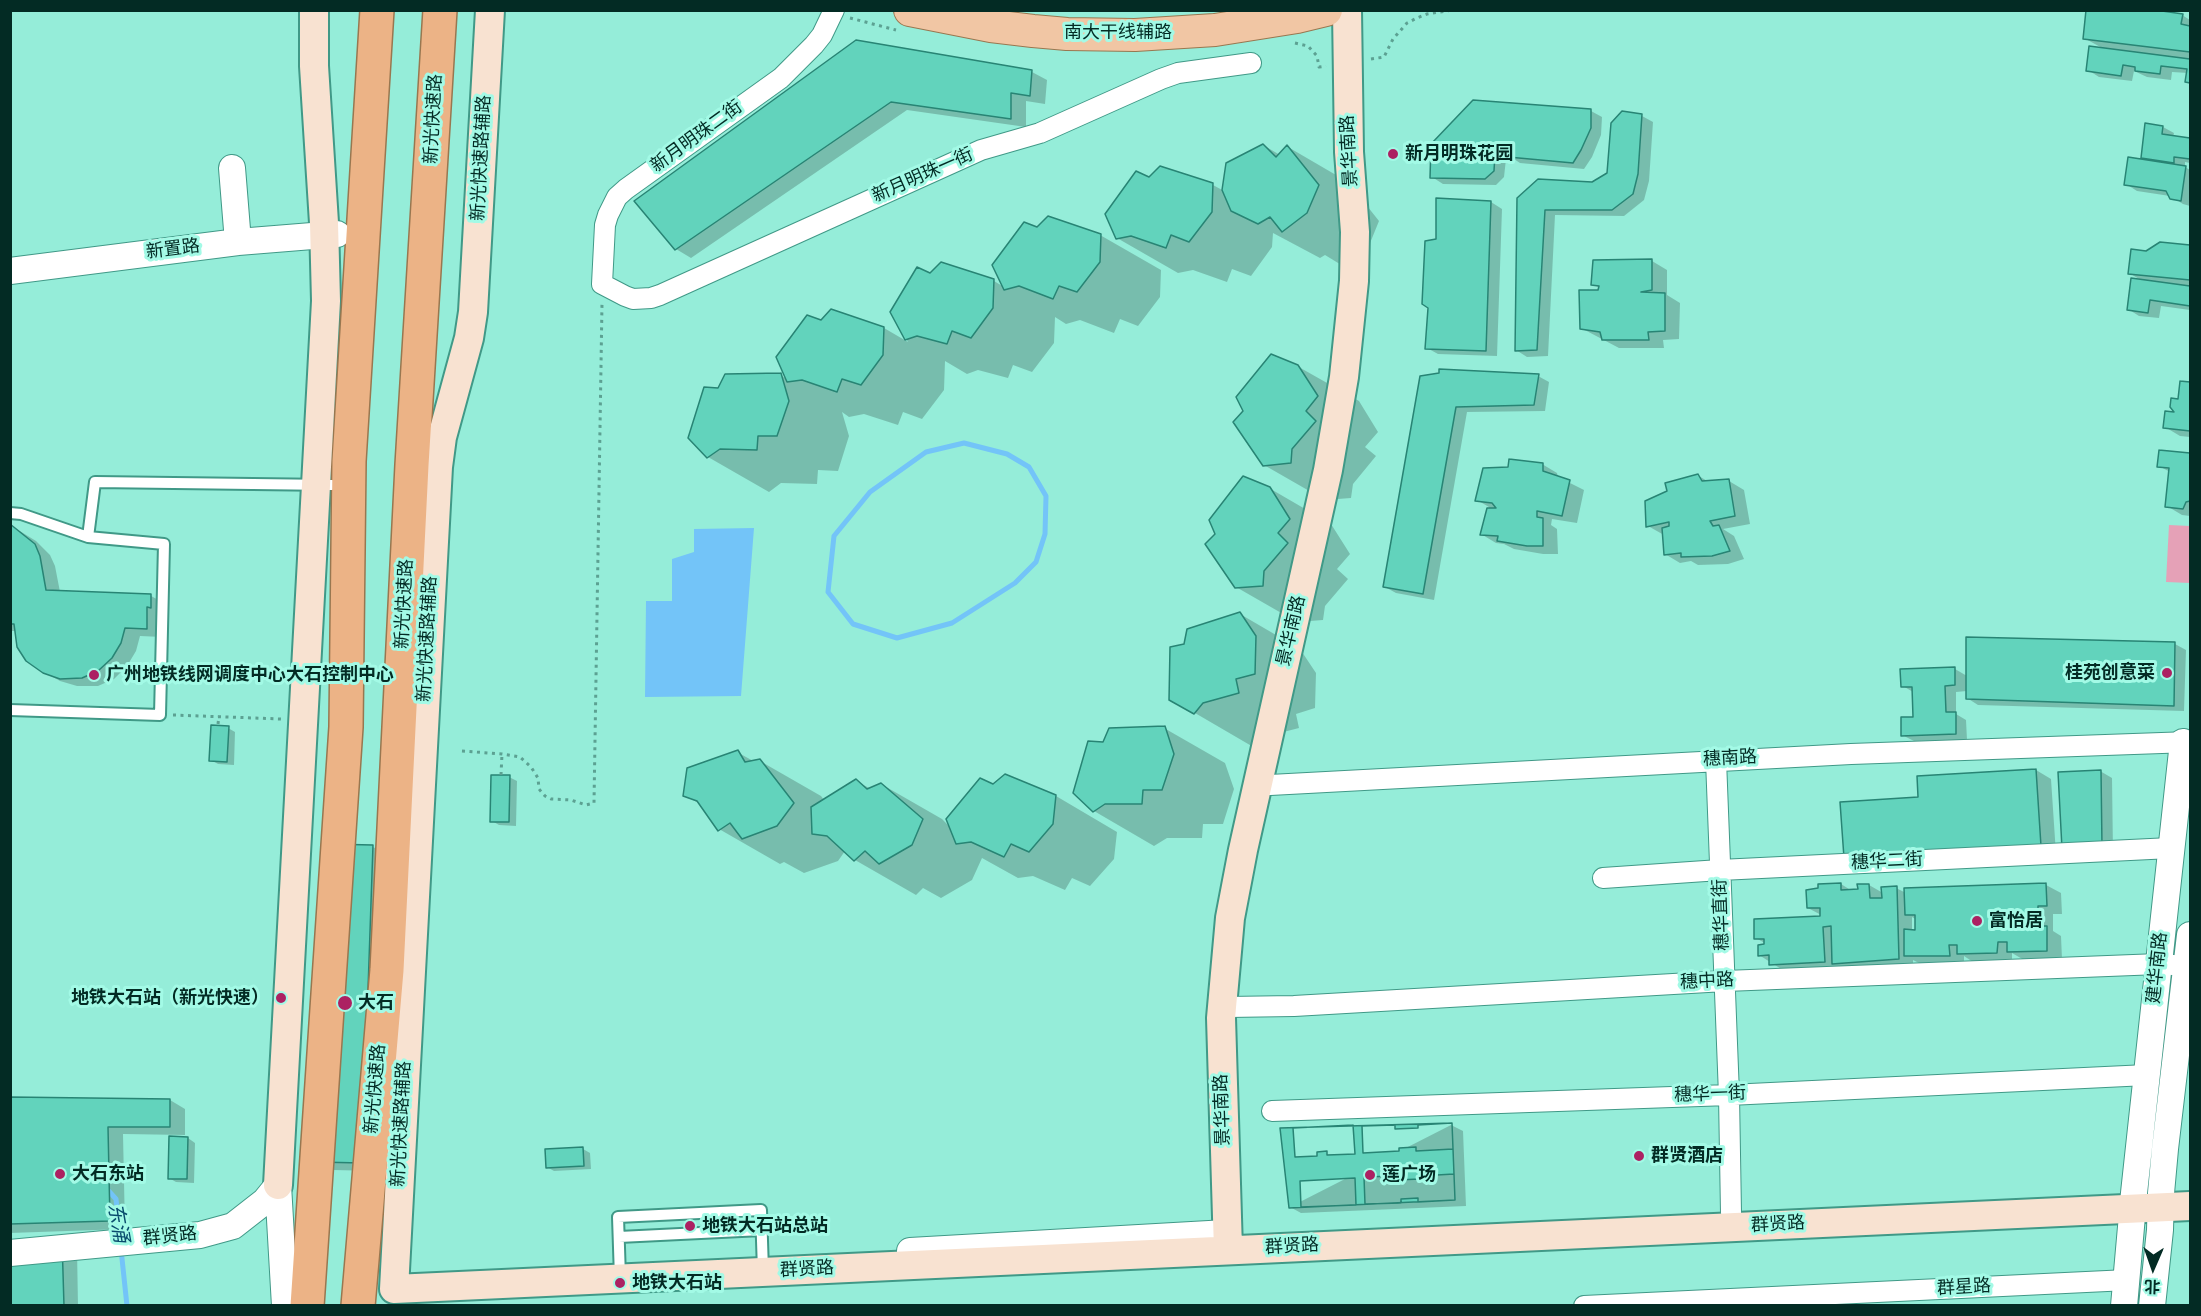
<!DOCTYPE html>
<meta charset="utf-8">
<style>
body{margin:0}
#map{position:relative;width:2201px;height:1316px;overflow:hidden;background:#95edd9;font-family:Poppins,"Noto Sans SC",sans-serif}
canvas{display:block}
.frame{position:absolute;inset:0;border:12px solid #032b24;pointer-events:none}
.north{position:absolute;left:2123px;top:1238px;width:60px;height:60px;-webkit-text-stroke:4px #a3fae6;paint-order:stroke;rotate:182deg;font-size:16px;font-weight:700;line-height:24px;text-align:center;color:#032b24}
.north::after{content:'';display:block;margin:auto;width:21px;height:27px;background:#032b24;clip-path:polygon(50% 0,100% 100%,50% 72%,0 100%)}
</style>
<div id="map">
<canvas width="2201" height="1316"></canvas>
<div class="frame"></div>
<div class="north">北</div>
</div>
<script>
const g = document.querySelector('canvas').getContext('2d');
g.lineJoin = 'round';
function fill(path, color) {
  g.fillStyle = color;
  g.fill(path, 'evenodd');
}
function poly(rows) {
  const path = new Path2D();
  for (const r of rows) {
    path.moveTo(r[0], r[1]);
    for (let i = 2; i < r.length; i += 2) path.lineTo(r[i], r[i + 1]);
  }
  return path;
}
function stroke(path, color, width, dash) {
  g.strokeStyle = color;
  g.lineWidth = width;
  g.lineCap = dash ? 'butt' : 'round';
  g.setLineDash(dash || []);
  g.stroke(path);
}
function label(font, color, halo, rows, align = 'center') {
  g.font = font + ' Poppins,"Noto Sans SC",sans-serif';
  g.lineWidth = 6;
  g.setLineDash([]);
  g.textBaseline = 'middle';
  g.strokeStyle = halo;
  g.fillStyle = color;
  for (const [text, x, y, turn = 0] of rows) {
    g.save();
    g.translate(x, y);
    g.rotate((+turn || 0) * Math.PI / 180);
    g.textAlign = isNaN(turn) ? turn : align;
    if (halo) g.strokeText(text, 0, 0);
    g.fillText(text, 0, 0);
    g.restore();
  }
}
const green = poly([
 [2169,525,2190,526,2190,583,2166,582]
]);
const water = poly([
 [754,528,741,696,645,697,646,601,672,601,672,559,694,552,694,529]
]);
const shadow = poly([
 [2182,15,2190,20,2190,84,2187,81,2188,73,2172,72,2171,80,2147,77,2134,71,2132,81,2099,77,2088,70,2104,49,2084,38],
 [856,42,1032,72,1047,80,1045,104,1026,101,1026,127,907,110,691,258,676,249],
 [1591,111,1602,117,1601,135,1592,157,1584,169,1520,163,1514,159,1506,159,1504,177,1496,185,1443,184,1432,177],
 [1642,116,1653,122,1649,181,1644,200,1624,216,1555,215,1548,356,1527,357,1516,350,1518,198,1592,183,1609,174],
 [2147,125,2163,127,2174,133,2173,137,2190,139,2190,163,2185,162,2185,167,2190,170,2190,206,2183,204,2170,196,2137,191,2126,184,2142,160],
 [1263,145,1280,155,1288,147,1348,182,1379,221,1368,248,1343,266,1325,255,1320,258,1273,233,1272,247,1251,276,1232,269,1227,282,1193,270,1178,273,1117,238,1150,179,1213,185,1224,191],
 [1438,200,1491,202,1502,209,1497,356,1438,354,1427,348,1437,240],
 [1038,229,1100,235,1161,270,1160,297,1138,326,1120,319,1114,333,1080,320,1066,324,1055,317,1054,343,1032,372,1013,365,1008,378,978,370,967,374,945,361,944,390,922,419,903,412,898,425,864,414,849,417,842,412,849,436,838,471,818,470,817,484,781,483,769,492,708,457,719,389,780,375,787,379,821,322,884,328,908,342,892,313,931,275,994,281,1004,287],
 [2161,244,2190,247,2190,310,2161,306,2159,318,2139,316,2128,309,2144,282,2129,273,2146,253],
 [1652,261,1667,270,1667,295,1680,303,1679,339,1663,340,1664,348,1619,348,1581,328,1600,292,1600,288,1593,284],
 [1297,366,1359,401,1378,432,1365,447,1376,456,1353,484,1351,498,1325,500,1264,465],
 [1538,376,1549,382,1545,411,1467,412,1434,600,1396,593,1385,587,1421,378],
 [2182,382,2190,383,2190,437,2180,436,2165,427,2177,414],
 [2161,452,2190,455,2190,516,2182,515,2167,506,2170,472,2159,466],
 [1542,464,1557,473,1558,477,1584,490,1577,523,1552,519,1551,525,1557,529,1558,554,1543,554,1514,549,1504,544,1496,543,1481,534,1489,507,1477,500],
 [1697,475,1709,482,1729,481,1744,490,1750,524,1723,529,1734,536,1744,559,1728,564,1698,565,1691,561,1680,563,1665,554,1664,535,1648,526],
 [1269,488,1331,524,1350,554,1337,569,1348,579,1325,606,1323,620,1297,622,1236,587,1217,534],
 [10,525,36,541,50,555,55,566,60,592,151,596,166,604,162,637,140,636,136,651,127,666,114,679,98,686,77,686,60,681,44,672,17,631,10,631],
 [1240,614,1300,649,1316,673,1315,708,1296,714,1299,728,1264,737,1255,748,1171,699,1185,645],
 [2175,644,2186,650,2184,711,1978,705,1967,698,1967,691,1956,692,1956,714,1966,720,1967,740,1914,741,1902,735,1914,718,1913,692,1903,686,1955,669,1967,676],
 [228,728,235,732,234,765,218,764,211,760],
 [1164,728,1225,763,1234,789,1223,824,1203,824,1202,838,1167,838,1154,846,1094,811,1104,744],
 [737,752,755,762,760,761,821,796,824,800,856,781,871,789,881,784,942,819,951,828,993,786,1056,796,1117,832,1114,859,1090,886,1072,878,1065,890,1033,876,1018,878,982,858,972,880,941,898,923,888,916,895,855,860,845,851,838,861,804,873,784,862,780,864,719,829,702,805,684,795],
 [2036,770,2051,779,2056,854,1920,799],
 [2100,771,2112,778,2113,853,2075,855],
 [509,777,517,781,516,826,499,825,492,821],
 [373,847,388,855,376,1171,333,1170,318,1161],
 [1841,884,1852,891,1859,891,1869,885,1883,893,1896,888,1906,893,2046,885,2061,893,2062,914,2053,914,2053,931,2061,936,2062,959,2024,960,2012,953,2012,961,1973,962,1964,956,1964,964,1921,964,1913,960,1913,967,1786,972,1759,955,1768,945,1756,938,1825,917,1808,908,1820,890,1820,885],
 [1912,917,1917,920,1916,931,1912,931],
 [10,1099,170,1100,185,1109,185,1135,123,1134,125,1229,10,1233],
 [1451,1125,1463,1131,1466,1206,1301,1213,1290,1207],
 [188,1138,195,1143,194,1183,176,1182,169,1178],
 [583,1149,590,1153,591,1169,554,1171,547,1167],
 [10,1242,77,1249,78,1306,10,1306]
]);
const stream = poly([
 [964,443,1007,454,1029,467,1046,496,1045,534,1036,562,1015,583,952,623,897,638,853,624,828,592,834,536,870,492,926,452,964,443],
 [105,1187,116,1199,120,1236],
 [121,1249,127,1306]
]);
const building = poly([
 [2086,10,2155,10,2183,14,2181,24,2190,26,2190,52,2083,39,2086,10],
 [856,40,1032,70,1030,96,1011,93,1011,119,891,102,675,250,634,201,856,40],
 [2089,46,2190,59,2190,83,2185,82,2187,69,2161,66,2160,74,2135,71,2135,67,2123,65,2121,76,2086,71,2089,46],
 [1473,100,1591,109,1591,128,1581,150,1573,163,1508,157,1504,153,1495,154,1494,171,1485,179,1430,178,1431,144,1473,100],
 [1622,111,1642,114,1638,174,1633,194,1612,210,1545,210,1537,350,1515,351,1517,198,1538,179,1592,182,1607,173,1611,123,1622,111],
 [2145,123,2163,126,2162,134,2190,138,2190,159,2174,157,2174,163,2141,158,2145,123],
 [1263,144,1276,157,1287,145,1319,185,1307,213,1282,232,1270,217,1258,224,1231,211,1222,190,1226,163,1263,144],
 [2128,157,2186,166,2181,201,2170,199,2166,191,2124,185,2128,157],
 [1160,166,1213,183,1212,212,1189,242,1171,235,1166,248,1131,236,1116,239,1105,214,1136,171,1149,177,1160,166],
 [1436,198,1491,201,1486,351,1425,349,1428,308,1422,304,1425,241,1436,239,1436,198],
 [1048,216,1101,234,1100,262,1077,292,1059,286,1053,299,1019,286,1004,290,992,265,1024,222,1037,227,1048,216],
 [2160,242,2190,245,2190,280,2128,274,2131,249,2146,251,2160,242],
 [1652,259,1652,290,1641,292,1665,293,1665,331,1648,332,1649,340,1602,340,1600,332,1580,329,1579,290,1598,290,1599,286,1591,285,1593,260,1652,259],
 [941,262,994,279,993,308,971,338,952,331,947,344,917,336,905,340,890,312,917,267,930,273,941,262],
 [2131,278,2190,286,2190,306,2150,300,2148,313,2127,310,2131,278],
 [831,309,884,327,883,355,861,385,842,379,837,392,802,380,787,382,776,357,807,315,821,320,831,309],
 [1271,354,1298,365,1318,396,1306,411,1316,421,1292,449,1291,463,1263,466,1233,422,1243,411,1236,397,1271,354],
 [1439,369,1539,374,1534,405,1456,407,1423,594,1383,587,1420,376,1439,373,1439,369],
 [781,373,789,401,777,436,758,436,757,450,720,449,707,458,688,438,704,387,718,388,725,374,781,373],
 [2180,381,2190,382,2190,431,2163,428,2165,411,2174,412,2170,407,2171,398,2178,399,2180,381],
 [2159,450,2190,453,2190,501,2186,502,2183,509,2165,507,2169,468,2157,467,2159,450],
 [1509,459,1543,463,1543,471,1570,480,1562,516,1537,511,1537,517,1543,518,1543,546,1527,546,1497,541,1498,536,1480,535,1487,508,1496,508,1492,503,1475,501,1483,468,1508,467,1509,459],
 [1698,474,1702,481,1729,479,1735,516,1710,521,1713,526,1719,525,1730,551,1712,556,1681,557,1681,553,1664,555,1662,528,1669,526,1669,522,1646,527,1645,501,1667,491,1665,483,1698,474],
 [1243,476,1270,487,1290,519,1278,533,1288,543,1264,571,1263,586,1235,588,1205,544,1215,534,1209,520,1243,476],
 [10,524,35,544,40,556,46,590,151,594,151,608,147,607,147,629,125,628,121,643,112,658,98,671,82,678,60,679,43,673,26,661,17,647,14,624,10,624,10,524],
 [1240,612,1256,636,1255,674,1236,679,1239,693,1203,703,1194,714,1169,700,1170,647,1184,644,1187,629,1240,612],
 [1966,637,2175,642,2174,706,1966,699,1966,637],
 [1955,667,1955,685,1945,686,1946,712,1956,712,1956,734,1901,736,1901,717,1913,717,1912,687,1901,687,1900,669,1955,667],
 [211,725,229,726,227,762,209,761,211,725],
 [1165,726,1174,754,1162,790,1143,790,1142,804,1105,804,1093,812,1073,793,1088,741,1103,742,1109,728,1165,726],
 [738,750,745,762,760,759,794,803,777,826,742,839,730,823,718,831,697,801,683,796,687,768,738,750],
 [2036,769,2041,846,1844,858,1840,802,1918,797,1917,776,2036,769],
 [2101,770,2102,847,2062,849,2058,772,2101,770],
 [1005,774,1056,795,1053,824,1029,852,1011,844,1004,857,971,842,956,844,946,819,980,778,993,784,1005,774],
 [491,775,510,775,509,822,490,822,491,775],
 [856,779,867,789,881,783,923,819,912,845,879,864,865,851,854,861,827,836,812,834,811,807,856,779],
 [328,844,373,845,362,1163,316,1162,328,844],
 [1841,883,1841,890,1858,889,1857,884,1869,884,1870,898,1882,898,1881,887,1897,886,1899,959,1832,964,1831,926,1823,927,1825,962,1769,965,1769,955,1758,956,1758,945,1764,944,1764,939,1754,939,1754,919,1820,916,1820,908,1807,908,1806,890,1818,888,1818,884,1841,883],
 [2046,883,2047,906,2038,906,2038,926,2047,926,2047,951,2007,952,2007,942,1998,942,1997,953,1957,954,1957,945,1949,945,1950,956,1904,956,1904,929,1915,930,1915,915,1905,915,1904,888,2046,883],
 [10,1097,170,1099,170,1127,108,1127,110,1221,10,1224,10,1097],
 [1452,1123,1455,1200,1289,1208,1280,1128,1452,1123],
 [1452,1123,1453,1149,1416,1151,1416,1147,1399,1148,1399,1151,1363,1153,1362,1126,1395,1125,1395,1129,1418,1128,1418,1125,1452,1123],
 [1353,1125,1355,1154,1327,1155,1327,1151,1317,1152,1317,1156,1295,1157,1293,1128,1353,1125],
 [169,1136,188,1137,187,1179,168,1179,169,1136],
 [583,1147,584,1166,546,1168,545,1149,583,1147],
 [1454,1174,1455,1200,1418,1202,1418,1198,1401,1199,1401,1203,1365,1204,1364,1177,1397,1176,1397,1180,1420,1179,1420,1176,1454,1174],
 [1355,1178,1356,1205,1301,1207,1300,1181,1355,1178],
 [62,1239,64,1306,10,1306,10,1240,62,1239]
]);
const path = poly([
 [850,18,896,30],
 [1295,43,1308,46,1317,56,1319,67,1326,66],
 [1371,59,1384,57,1393,39,1407,23,1417,18,1427,14,1453,10],
 [173,715,281,719],
 [218,724,219,716],
 [462,751,502,754,520,757,531,767,538,778,539,789,545,796,551,799,571,800,586,805,594,803,602,303],
 [501,775,502,754]
]);
const service = poly([
 [10,513,21,514,88,537,164,544,160,715,10,710],
 [88,537,95,482,332,485],
 [619,1237,762,1230],
 [620,1278,618,1217,761,1210,763,1271]
]);
const minor = poly([
 [834,10,822,35,814,45,781,78,626,189,617,197,608,215,605,225,602,284,625,296,633,299,651,298,660,295,981,150,1040,133,1161,79,1178,73,1251,63],
 [1716,760,1729,1095,1731,1213],
 [1270,785,1851,754,2190,742],
 [1603,878,1720,870,2171,848],
 [1228,1007,1294,1006,1725,981,2159,964,2187,966],
 [1272,1111,1729,1095,2147,1075],
 [1584,1306,2128,1280]
]);
const tertiary = poly([
 [232,168,238,242],
 [10,271,238,242,337,234],
 [278,1185,285,1306],
 [910,1251,1227,1233],
 [10,1253,200,1235,233,1226,265,1201,278,1185],
 [2124,1306,2134,1193,2183,742],
 [2152,1306,2160,1230,2161,1193,2165,1149,2190,935]
]);
const secondary = poly([
 [490,10,473,312,469,338,442,437,438,467,394,1289,2190,1206],
 [278,1185,326,301,324,223,314,66,314,10],
 [1228,1250,1221,1018,1230,918,1243,850,1328,470,1344,377,1354,281,1355,232,1349,152,1347,10]
]);
const primary = poly([
 [910,10,991,26,1033,31,1067,34,1135,35,1215,30,1297,17,1326,10]
]);
const trunk = poly([
 [307,1306,346,727,349,461,377,10],
 [358,1306,387,970,412,465,440,10]
]);
const markers = [
 [1393,154,6,"#ac2162"],
 [2167,673,6,"#ac2162"],
 [94,675,6,"#ac2162"],
 [1977,921,6,"#ac2162"],
 [281,998,6,"#ac2162"],
 [345,1003,8,"#ac2162"],
 [1639,1156,6,"#ac2162"],
 [60,1174,6,"#ac2162"],
 [1370,1175,6,"#ac2162"],
 [690,1226,6,"#ac2162"],
 [620,1283,6,"#ac2162"]
];
const streetNames = [
 ["南大干线辅路",1118,33],
 ["新光快速路",434,119,-87],
 ["新月明珠二街",697,137,-36],
 ["景华南路",1350,151,-93],
 ["新光快速路辅路",482,158,-87],
 ["新月明珠一街",923,176,-24],
 ["新置路",173,250,-7],
 ["新光快速路",405,604,-87],
 ["景华南路",1292,631,-77],
 ["新光快速路辅路",428,639,-87],
 ["穗南路",1730,759,-3],
 ["穗华二街",1887,862,-3],
 ["穗华直街",1722,915,-92],
 ["建华南路",2158,968,-84],
 ["穗中路",1707,982,-3],
 ["新光快速路",376,1089,-85],
 ["穗华一街",1710,1095,-2],
 ["景华南路",1223,1110,-92],
 ["新光快速路辅路",402,1124,-87],
 ["群贤路",1778,1225,-3],
 ["群贤路",170,1237,-6],
 ["群贤路",1292,1247,-3],
 ["群贤路",807,1270,-3],
 ["群星路",1964,1288,-3]
];
const poiNames = [
 ["新月明珠花园",1405,154],
 ["桂苑创意菜",2155,673,"right"],
 ["广州地铁线网调度中心大石控制中心",106,675],
 ["富怡居",1989,921],
 ["地铁大石站（新光快速）",269,998,"right"],
 ["大石",358,1003],
 ["群贤酒店",1651,1156],
 ["大石东站",72,1174],
 ["莲广场",1382,1175],
 ["地铁大石站总站",702,1226],
 ["地铁大石站",632,1283]
];
const waterNames = [
 ["东涌",117,1223,80]
];
fill(green, '#e5a1b7');
fill(water, '#73c4f8');
fill(shadow, '#0003');
stroke(stream, '#73c4f8', 5);
fill(building, '#62d3bc');
stroke(building, '#288474', 1.5);
stroke(service, '#409987', 14);
stroke(minor, '#409987', 22);
stroke(tertiary, '#409987', 28);
stroke(secondary, '#409987', 32);
stroke(primary, '#987750', 34);
stroke(trunk, '#987750', 36);
stroke(path, '#5ca192', 3, [3, 4.5]);
stroke(service, '#fff', 10);
stroke(minor, '#fff', 20);
stroke(tertiary, '#fff', 26);
stroke(secondary, '#f8e2d1', 28);
stroke(primary, '#f1c6a4', 32);
stroke(trunk, '#ecb386', 33);
for (const [x, y, r, color] of markers) {
  const dot = new Path2D();
  dot.arc(x, y, r, 0, 2 * Math.PI);
  g.fillStyle = color;
  g.fill(dot);
  stroke(dot, '#a3fae6', 2);
}
label('18px', '#032b24', '#a3fae6', streetNames);
label('bold 18px', '#032b24', '#a3fae6', poiNames, 'left');
label('italic 20px', '#094b6d', '#a3fae6', waterNames);
</script>
